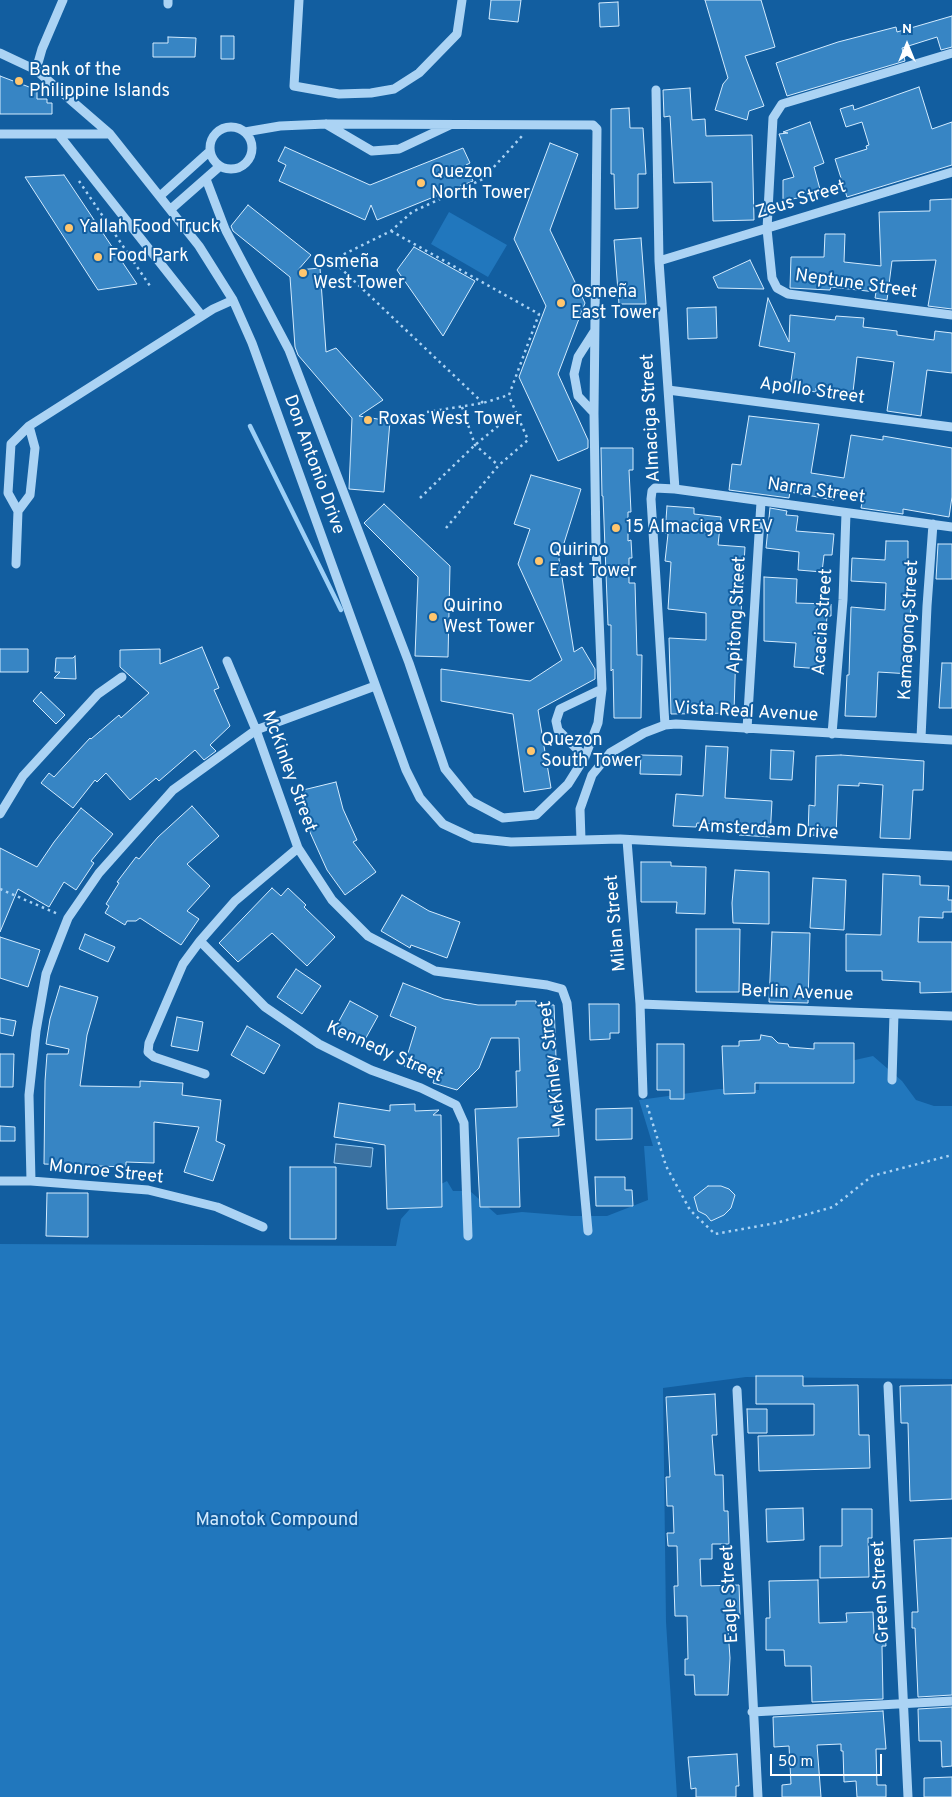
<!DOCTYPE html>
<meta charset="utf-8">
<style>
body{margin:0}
#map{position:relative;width:952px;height:1797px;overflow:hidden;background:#125ea0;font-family:Overpass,sans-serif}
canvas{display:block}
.north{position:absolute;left:882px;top:20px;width:50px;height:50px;-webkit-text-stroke:4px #125ea0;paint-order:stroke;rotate:0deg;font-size:14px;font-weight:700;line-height:20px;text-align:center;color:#fff}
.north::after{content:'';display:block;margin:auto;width:18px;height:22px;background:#fff;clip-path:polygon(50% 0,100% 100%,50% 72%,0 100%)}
.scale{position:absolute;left:770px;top:1754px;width:112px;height:22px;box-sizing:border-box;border:2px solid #fff;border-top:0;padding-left:6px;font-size:15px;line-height:18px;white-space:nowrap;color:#fff;-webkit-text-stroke:4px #125ea0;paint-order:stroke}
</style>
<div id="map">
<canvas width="952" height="1797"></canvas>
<div class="north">N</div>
<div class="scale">50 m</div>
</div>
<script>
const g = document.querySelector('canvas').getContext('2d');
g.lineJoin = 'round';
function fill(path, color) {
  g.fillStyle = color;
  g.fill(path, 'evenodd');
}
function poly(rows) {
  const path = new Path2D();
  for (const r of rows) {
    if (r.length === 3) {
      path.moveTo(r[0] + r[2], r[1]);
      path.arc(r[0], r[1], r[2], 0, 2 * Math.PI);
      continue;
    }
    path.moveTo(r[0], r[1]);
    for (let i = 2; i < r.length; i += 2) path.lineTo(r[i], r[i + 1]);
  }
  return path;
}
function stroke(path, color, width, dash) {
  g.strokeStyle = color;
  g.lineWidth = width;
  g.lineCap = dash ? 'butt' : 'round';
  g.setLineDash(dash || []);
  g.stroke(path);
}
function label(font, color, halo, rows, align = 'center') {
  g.font = font + ' Overpass,sans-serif';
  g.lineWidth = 4;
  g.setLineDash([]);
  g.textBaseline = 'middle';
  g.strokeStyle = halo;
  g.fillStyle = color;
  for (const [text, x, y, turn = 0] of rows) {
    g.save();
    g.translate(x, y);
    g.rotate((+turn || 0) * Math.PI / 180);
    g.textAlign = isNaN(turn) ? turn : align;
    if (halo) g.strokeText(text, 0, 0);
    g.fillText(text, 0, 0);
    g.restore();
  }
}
const green = poly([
 [449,212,507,245,488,277,431,244],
 [873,1056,902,1081,916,1100,934,1106,952,1106,952,1379,746,1377,663,1388,666,1622,677,1797,0,1797,0,1244,396,1246,401,1219,425,1192,447,1181,453,1191,470,1191,497,1215,522,1212,572,1216,607,1216,648,1200,644,1146,653,1146,639,1100,719,1089,759,1090,760,1072,814,1069]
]);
const water = poly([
 [336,1144,373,1148,371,1167,334,1163,336,1144]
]);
const stream = poly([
 [250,426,341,610]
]);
const building = poly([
 [491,0,521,0,518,22,489,19,491,0],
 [705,0,761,0,775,47,745,56,764,106,749,111,747,120,715,110,723,84,728,78,705,0],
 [618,2,619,26,600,27,599,3,618,2],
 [952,16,952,47,941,50,937,37,902,48,905,61,787,96,776,63,838,42,896,27,897,32,952,16],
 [221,36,234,36,234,59,221,59,221,36],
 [168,37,196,38,195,57,153,57,153,43,168,43,168,37],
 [0,76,37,90,37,99,47,99,47,103,52,103,52,114,0,114,0,76],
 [919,87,932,129,952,122,952,165,847,197,835,159,867,149,866,146,869,145,862,122,846,127,840,109,853,105,854,110,919,87],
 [690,88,692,120,705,119,706,136,752,135,754,220,713,221,712,182,674,183,670,116,664,117,663,90,690,88],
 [629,108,630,128,643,128,646,174,638,174,638,208,615,209,614,174,611,174,611,109,629,108],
 [810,122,824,163,814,167,821,193,783,201,783,180,794,177,779,134,788,133,783,132,810,122],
 [550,143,578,154,550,230,585,303,558,374,588,440,588,448,558,461,519,377,546,306,514,239,550,143],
 [285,147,370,185,463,148,470,163,466,165,473,181,377,220,371,205,365,220,279,181,286,165,278,161,285,147],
 [64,175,137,284,98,290,25,177,64,175],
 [952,199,952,309,928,306,936,260,892,261,887,300,875,298,876,292,831,287,830,290,790,288,791,257,824,257,825,234,845,234,844,262,881,266,879,212,930,211,930,200,952,199],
 [248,205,311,255,298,270,320,268,326,352,336,348,383,400,359,416,390,421,384,492,349,489,352,418,298,355,295,347,290,277,233,231,231,226,248,205],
 [641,238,646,304,619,304,614,240,641,238],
 [414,247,475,281,443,336,397,270,414,247],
 [750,260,764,289,718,288,713,277,750,260],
 [768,298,789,342,790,315,835,320,836,316,864,318,863,327,897,331,897,335,934,340,935,331,952,333,952,373,927,370,921,416,887,411,894,362,857,357,853,392,816,388,816,392,790,388,795,353,759,346,768,298],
 [716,307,717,338,688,339,687,308,716,307],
 [749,416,819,424,811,473,844,478,851,435,883,440,883,436,952,448,952,497,949,517,903,509,903,514,861,508,863,497,835,493,834,500,790,492,789,498,729,490,732,464,741,465,749,416],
 [601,448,633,448,633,470,629,470,631,512,628,512,628,541,631,540,632,558,629,558,629,583,635,583,637,655,642,655,641,718,614,718,613,669,611,671,611,625,608,625,603,496,602,496,601,448],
 [531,475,581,489,559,559,574,652,582,647,595,669,595,679,538,710,551,788,524,792,513,714,441,701,441,669,530,681,562,660,518,564,530,529,514,524,531,475],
 [384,504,450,566,448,657,415,656,418,577,364,523,384,504],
 [667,506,694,508,694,514,721,517,718,545,745,547,741,614,737,614,734,713,671,714,669,638,706,640,706,613,668,609,671,562,665,561,668,534,665,533,667,506],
 [770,508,787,511,786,515,798,516,796,531,834,534,832,555,824,555,822,572,798,570,799,552,766,548,770,508],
 [886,541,908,541,908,563,912,563,909,656,912,656,911,674,878,672,876,717,845,716,847,675,849,675,851,607,885,610,886,583,851,581,852,558,885,560,886,541],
 [938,544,952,544,952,579,936,579,938,544],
 [764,577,797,579,796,603,831,604,831,616,827,616,823,669,794,667,796,643,764,641,764,577],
 [202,647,219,688,214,690,230,726,210,745,216,751,204,760,195,750,159,781,156,778,130,800,106,773,97,782,95,780,73,808,41,783,49,773,54,777,90,738,91,739,119,715,121,718,149,693,120,667,120,650,160,649,160,664,202,647],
 [0,649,28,649,28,672,0,672,0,649],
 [75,656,76,679,54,678,60,672,55,672,56,658,73,658,75,656],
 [942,663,952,663,952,708,939,708,942,663],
 [41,692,65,715,56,724,33,701,41,692],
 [706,746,728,747,725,798,772,801,770,837,739,835,739,825,697,823,696,827,673,826,676,794,703,796,706,746],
 [771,750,794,751,792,780,770,779,771,750],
 [641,755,682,756,681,775,640,774,641,755],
 [841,755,924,761,923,790,913,790,910,839,880,838,883,785,859,783,859,786,838,785,836,836,808,835,809,805,815,806,816,756,841,755],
 [336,782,343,809,357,840,353,842,376,872,345,895,327,870,309,830,299,791,336,782],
 [192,806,219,836,187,864,210,886,187,911,199,919,181,945,140,918,136,921,127,921,125,925,105,913,109,906,106,904,119,883,117,882,136,857,139,859,158,837,192,806],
 [81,808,113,834,91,861,94,863,76,890,64,882,49,907,18,889,0,932,0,848,37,867,54,842,81,808],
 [641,862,671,862,671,866,706,867,705,914,676,913,677,902,641,902,641,862],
 [735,870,769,872,769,924,733,923,732,903,735,870],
 [883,874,920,876,920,885,949,886,948,900,952,900,952,912,943,912,943,918,919,917,918,942,952,942,952,992,920,993,920,982,882,980,882,971,846,971,846,934,881,935,883,874],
 [813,878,846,880,844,930,810,928,813,878],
 [272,888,281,896,288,888,306,905,304,907,335,937,307,966,272,933,238,962,219,943,272,888],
 [402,895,429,911,460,922,447,958,411,945,410,948,381,931,402,895],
 [696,929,740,929,739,992,696,992,696,929],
 [772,932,810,933,808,1003,769,1002,772,932],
 [85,934,115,947,108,962,79,949,85,934],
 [0,937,40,950,28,987,0,978,0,937],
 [296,969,321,986,302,1014,277,997,296,969],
 [403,983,444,999,478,1005,516,1005,516,1001,536,1001,536,1005,554,1005,559,1136,518,1138,520,1207,480,1207,475,1109,517,1107,516,1071,520,1071,519,1038,491,1038,479,1068,457,1090,433,1083,435,1075,404,1066,416,1027,390,1016,403,983],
 [60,986,98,997,87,1035,80,1086,140,1087,140,1081,183,1083,182,1095,221,1100,216,1141,225,1145,213,1181,184,1172,199,1127,154,1122,154,1163,126,1162,126,1167,44,1164,45,1081,47,1054,68,1054,69,1049,46,1044,50,1019,60,986],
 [350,1001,378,1016,362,1045,334,1030,350,1001],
 [589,1004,619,1004,619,1033,610,1033,610,1039,590,1040,589,1004],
 [177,1017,203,1022,198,1051,171,1046,177,1017],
 [0,1018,16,1021,13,1036,0,1033,0,1018],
 [247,1026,280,1045,264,1074,231,1055,247,1026],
 [761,1035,772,1037,778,1043,788,1044,789,1047,814,1049,814,1043,854,1043,854,1083,755,1083,755,1093,724,1094,722,1046,739,1046,739,1041,760,1040,761,1035],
 [657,1044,684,1044,684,1099,670,1099,670,1090,657,1090,657,1044],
 [0,1054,14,1054,13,1087,0,1087,0,1054],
 [339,1103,390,1111,390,1105,415,1104,415,1111,439,1110,433,1115,441,1115,442,1207,387,1209,385,1145,334,1137,339,1103],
 [632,1108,632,1139,596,1140,596,1109,632,1108],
 [0,1126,15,1127,15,1141,0,1141,0,1126],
 [290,1167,336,1167,336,1239,290,1239,290,1167],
 [595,1177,625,1177,625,1190,632,1190,633,1206,596,1206,595,1177],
 [708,1186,721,1186,729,1189,735,1195,731,1208,724,1215,711,1221,706,1215,698,1211,694,1197,708,1186],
 [47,1193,88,1193,88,1237,46,1236,47,1193],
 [756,1376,803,1376,803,1386,858,1385,859,1435,869,1435,870,1468,759,1471,758,1436,814,1435,814,1404,756,1404,756,1376],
 [952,1385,952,1499,910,1501,908,1423,901,1423,900,1386,952,1385],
 [715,1394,717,1435,712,1435,715,1475,723,1475,724,1511,728,1511,729,1544,712,1544,712,1559,700,1559,701,1586,739,1585,740,1615,727,1615,730,1658,728,1695,695,1695,694,1675,685,1675,685,1659,688,1659,687,1616,675,1616,674,1586,678,1586,677,1546,668,1546,667,1533,674,1533,673,1506,667,1506,666,1477,670,1477,666,1397,715,1394],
 [747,1409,767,1409,767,1433,748,1433,747,1409],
 [803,1508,804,1540,767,1542,766,1509,803,1508],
 [842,1509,872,1509,872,1538,868,1538,869,1577,820,1578,820,1546,842,1546,842,1509],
 [952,1538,952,1695,918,1697,915,1628,912,1628,912,1612,918,1612,914,1540,952,1538],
 [818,1580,819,1623,847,1622,846,1613,873,1612,874,1634,885,1634,886,1646,882,1646,883,1699,812,1702,811,1666,785,1666,784,1650,766,1650,766,1618,770,1618,769,1581,818,1580],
 [952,1707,952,1766,942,1767,941,1741,919,1741,918,1709,952,1707],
 [883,1711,886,1749,876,1749,877,1785,886,1785,886,1797,857,1797,856,1781,844,1782,843,1751,841,1751,841,1744,817,1745,821,1797,782,1797,782,1785,791,1784,789,1746,774,1747,773,1717,883,1711],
 [737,1754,739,1786,736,1786,736,1797,696,1797,696,1788,691,1789,688,1757,737,1754],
 [952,1777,952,1797,924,1797,924,1778,952,1777]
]);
const path = poly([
 [79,181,150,286],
 [391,231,539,314,509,395,483,403,427,412],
 [483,403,332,260,391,231,412,212,483,179,522,136],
 [462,407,475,445,498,465],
 [420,498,475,445,515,412],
 [446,528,499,465,528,440,509,396],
 [0,889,58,914],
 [647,1105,666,1166,690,1210,715,1234,776,1223,833,1207,872,1176,952,1155]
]);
const minor = poly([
 [168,0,168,4],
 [299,0,294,86,339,94,371,93,394,89,419,73,457,34,462,0],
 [0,53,36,70,110,134,199,246,233,300,252,343,406,770,420,798,443,824,473,838,511,842,620,839,952,856],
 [952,53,782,104,773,118,767,229,772,278,777,288,788,294,952,315],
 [36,70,42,49,63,0],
 [656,90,659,261,675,489],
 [326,124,372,151,399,149,450,125],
 [231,148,21],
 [0,134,110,134],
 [59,135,202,316],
 [206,179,225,229,289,350,409,663,445,769,471,801,503,818,536,815,568,784,585,757,598,723,602,689,596,546,594,413,597,129,593,125,326,124,280,126,245,132],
 [160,196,210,151],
 [171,209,220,166],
 [659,261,952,172],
 [668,390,952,427],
 [594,413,578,396,574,374,578,357,594,332],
 [18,511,30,495,35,448,29,426],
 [16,564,18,511,8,493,11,444,29,426,213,309,233,300],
 [227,661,256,730,298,848,332,900,368,936,435,971,547,985,562,989,567,1003,588,1231],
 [665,725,651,499,652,491,655,488,675,489,952,527],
 [747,729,761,502],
 [832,734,843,600,846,513],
 [921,738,927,606,933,524],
 [585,757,558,730,556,721,560,709,602,689],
 [0,814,23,776,98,694,122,677],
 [581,840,580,809,592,775,610,753,644,733,665,725,676,724,952,740],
 [627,840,640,1004,643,1094],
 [200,941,265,1007,319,1044,371,1070,421,1088,456,1105,464,1123,468,1236],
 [640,1004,952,1016],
 [205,1074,154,1057,148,1052,149,1043,183,964,200,941,235,901,298,848],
 [892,1080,894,1014],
 [0,1181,31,1181,148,1190,217,1207,263,1227],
 [31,1181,29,1095,36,1031,46,974,68,918,99,873,173,790,256,730,375,686],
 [888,1386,908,1797],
 [737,1390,758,1797],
 [752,1712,952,1701]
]);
const markers = [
 [19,81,5,"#ffc66e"],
 [421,183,5,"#ffc66e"],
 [69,228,5,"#ffc66e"],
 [98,257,5,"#ffc66e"],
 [303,273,5,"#ffc66e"],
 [561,303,5,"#ffc66e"],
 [368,420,5,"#ffc66e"],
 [616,528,5,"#ffc66e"],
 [539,561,5,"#ffc66e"],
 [433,617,5,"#ffc66e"],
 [531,751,5,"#ffc66e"]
];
const poiNames = [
 ["Bank of the",29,71],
 ["Philippine Islands",29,92],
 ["Quezon",431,173],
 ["North Tower",431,194],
 ["Yallah Food Truck",79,228],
 ["Food Park",108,257],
 ["Osmeña",313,263],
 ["West Tower",313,284],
 ["Osmeña",571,293],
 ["East Tower",571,314],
 ["Roxas West Tower",378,420],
 ["15 Almaciga VREV",626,528],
 ["Quirino",549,551],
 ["East Tower",549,572],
 ["Quirino",443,607],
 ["West Tower",443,628],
 ["Quezon",541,741],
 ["South Tower",541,762]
];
const streetNames = [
 ["Zeus Street",801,201,-17],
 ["Neptune Street",856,285,8],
 ["Apollo Street",812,392,8],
 ["Almaciga Street",652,418,-93],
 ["Don Antonio Drive",313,465,70],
 ["Narra Street",816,492,8],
 ["Apitong Street",738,615,-87],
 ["Acacia Street",824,622,-86],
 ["Kamagong Street",910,630,-87],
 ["Vista Real Avenue",746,713,3],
 ["McKinley Street",288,772,70],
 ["Amsterdam Drive",768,831,3],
 ["Milan Street",617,923,-95],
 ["Berlin Avenue",797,994,2],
 ["Kennedy Street",384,1053,24],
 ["McKinley Street",554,1064,-97],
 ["Monroe Street",106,1173,6],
 ["Green Street",882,1592,-93],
 ["Eagle Street",731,1594,-93]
];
const parkNames = [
 ["Manotok Compound",277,1521]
];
fill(green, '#2177bd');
fill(water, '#3b71a0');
stroke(water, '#9dd0f7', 1);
stroke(stream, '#9dd0f7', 4.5);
fill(building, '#3785c4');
stroke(building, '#d3ebfe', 1);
stroke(path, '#abd3f4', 2.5, [2.5, 4]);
stroke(minor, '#abd3f4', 9);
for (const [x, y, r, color] of markers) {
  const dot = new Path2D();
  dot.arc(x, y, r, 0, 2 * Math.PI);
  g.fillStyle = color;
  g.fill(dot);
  stroke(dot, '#125ea0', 2);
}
label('18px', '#fff', '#125ea0', poiNames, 'left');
label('18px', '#fff', '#125ea0', streetNames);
label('18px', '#d3ebfe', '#125ea0', parkNames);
</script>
